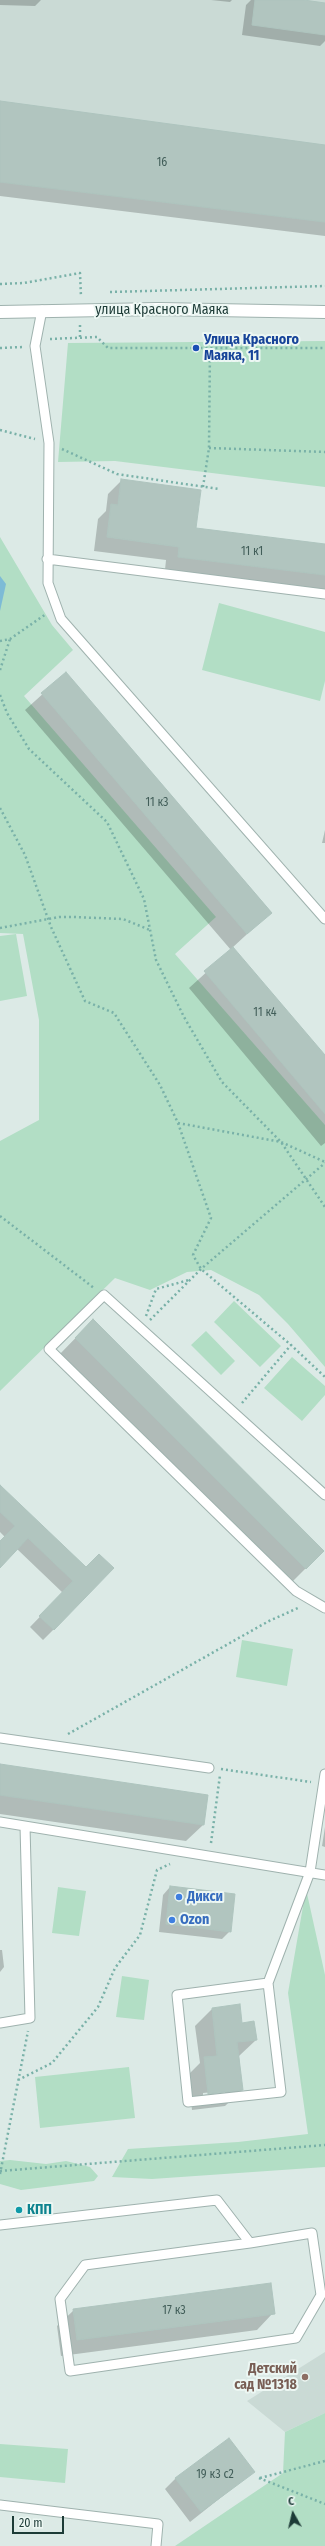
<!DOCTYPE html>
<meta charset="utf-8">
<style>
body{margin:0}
#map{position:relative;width:325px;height:2546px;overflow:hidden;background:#dceae6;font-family:"Fira Sans Condensed",sans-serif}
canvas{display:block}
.north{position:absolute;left:273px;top:2494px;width:40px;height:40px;-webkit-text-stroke:3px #ecf7f3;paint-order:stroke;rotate:352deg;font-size:11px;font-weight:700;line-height:16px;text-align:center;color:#1d3b37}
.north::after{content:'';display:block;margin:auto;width:14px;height:18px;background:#1d3b37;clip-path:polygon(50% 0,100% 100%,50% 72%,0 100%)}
.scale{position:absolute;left:12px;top:2516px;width:52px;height:18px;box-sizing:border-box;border:2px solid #1d3b37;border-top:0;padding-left:5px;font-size:12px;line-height:14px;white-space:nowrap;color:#1d3b37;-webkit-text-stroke:3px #ecf7f3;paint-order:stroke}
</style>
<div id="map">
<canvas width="325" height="2546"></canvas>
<div class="north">С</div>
<div class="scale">20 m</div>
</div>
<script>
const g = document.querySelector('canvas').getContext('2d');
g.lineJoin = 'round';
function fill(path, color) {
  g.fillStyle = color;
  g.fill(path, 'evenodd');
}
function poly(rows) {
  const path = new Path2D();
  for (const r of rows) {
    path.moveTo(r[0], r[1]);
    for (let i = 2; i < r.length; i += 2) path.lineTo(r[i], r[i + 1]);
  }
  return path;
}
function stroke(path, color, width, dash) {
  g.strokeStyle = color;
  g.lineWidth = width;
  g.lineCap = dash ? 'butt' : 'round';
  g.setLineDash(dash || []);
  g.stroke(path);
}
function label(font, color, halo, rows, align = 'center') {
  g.font = font + ' "Fira Sans Condensed",sans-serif';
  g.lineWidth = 4;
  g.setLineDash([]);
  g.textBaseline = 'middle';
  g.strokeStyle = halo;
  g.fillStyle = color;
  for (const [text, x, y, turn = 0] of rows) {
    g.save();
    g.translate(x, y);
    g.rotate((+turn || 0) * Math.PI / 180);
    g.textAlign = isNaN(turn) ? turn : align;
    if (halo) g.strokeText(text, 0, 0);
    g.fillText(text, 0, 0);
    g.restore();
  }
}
const built = poly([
 [0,0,325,0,325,212,0,177],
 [325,2352,325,2413,285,2432,247,2401]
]);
const green = poly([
 [325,341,325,487,115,461,58,462,68,343],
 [0,537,52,625,73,650,24,696,216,917,175,954,325,1125,325,1367,288,1324,259,1295,211,1270,187,1272,150,1290,115,1278,0,1391,0,1141,39,1120,39,1020,23,934,0,933],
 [219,603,325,632,325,681,320,701,202,670],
 [16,934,27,996,0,1001,0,936],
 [234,1301,281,1346,260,1367,214,1322],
 [206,1331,235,1361,221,1375,191,1345],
 [292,1357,325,1386,325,1395,302,1421,264,1388],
 [242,1640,293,1649,287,1686,236,1677],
 [58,1887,86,1891,79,1936,52,1933],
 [306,1889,325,1975,325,2167,152,2179,112,2177,128,2149,238,2142,308,2134,288,1993],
 [122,1976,149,1980,144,2020,116,2017],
 [129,2067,135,2118,40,2128,35,2077],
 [10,2160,46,2164,66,2161,90,2167,98,2176,94,2181,21,2190,0,2184,0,2161],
 [325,2413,325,2546,175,2546,283,2473,285,2432],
 [0,2444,68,2449,65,2483,0,2477]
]);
const water = poly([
 [0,576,6,584,0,611]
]);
const shadow = poly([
 [0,0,41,0,35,6,0,5],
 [211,0,232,0,230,2],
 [251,0,297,0,325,4,325,41,320,46,242,35,246,5],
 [0,102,325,146,325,236,0,196],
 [122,480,195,529,325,546,325,590,165,570,166,560,94,551,98,519,106,511,108,494],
 [66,673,271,912,232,948,325,1057,325,1143,321,1146,189,988,231,950,25,710],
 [325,830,325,843,322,843],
 [93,1320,323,1551,289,1585,59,1355],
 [0,1486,86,1569,54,1629,43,1640,30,1627,63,1593,17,1549,0,1566,0,1542,5,1537,0,1532],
 [0,1765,207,1796,203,1825,186,1841,0,1814],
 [325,1827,325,1847,322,1846],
 [170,1887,230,1931,222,1939,159,1932,163,1895],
 [0,1950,2,1950,4,1967,0,1972],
 [212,2009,242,2024,256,2040,239,2056,242,2090,225,2106,192,2110,188,2075,200,2063,195,2026],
 [225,2091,225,2093,203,2095,203,2093],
 [74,2310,273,2313,257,2330,61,2356,57,2326],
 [253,2472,190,2522,165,2489,176,2478]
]);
const building = poly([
 [255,0,304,0,325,3,325,35,252,25,255,0],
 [0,101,325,145,325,222,0,182,0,101],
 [121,479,201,490,196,528,325,544,325,575,178,557,179,547,107,537,111,504,118,505,121,479],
 [66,672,272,913,247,934,41,693,66,672],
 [233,947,325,1055,325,1114,204,971,233,947],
 [93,1319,324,1551,306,1569,75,1338,93,1319],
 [0,1485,86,1567,99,1554,114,1568,54,1630,39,1616,73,1581,28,1538,0,1568,0,1541,15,1526,0,1512,0,1485],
 [0,1764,208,1795,204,1825,0,1795,0,1764],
 [170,1886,235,1894,231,1932,166,1924,170,1886],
 [240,2004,242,2023,254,2021,257,2040,237,2042,243,2090,208,2094,204,2057,217,2056,212,2008,240,2004],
 [271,2283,275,2314,77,2340,73,2309,271,2283],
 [229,2438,255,2472,201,2512,175,2478,229,2438]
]);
const path = poly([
 [0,284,24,283,80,273,81,297],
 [110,292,325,286],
 [80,337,80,324],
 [50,339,97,337,108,348,325,348],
 [0,348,23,347],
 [0,430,35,439],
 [209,448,325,452],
 [62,449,117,474,219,489],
 [203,487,209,448,210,348],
 [0,641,10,639,46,614],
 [0,670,10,639],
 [0,695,7,713,29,749,107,822,144,899,156,960,184,1017,222,1082,281,1142,325,1207],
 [0,808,25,855,51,927,85,1001,114,1013,160,1085,178,1123,211,1218,193,1255,201,1269,291,1345,325,1377],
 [0,928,59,917,73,917,123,919,150,930],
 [178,1123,281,1142,325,1162],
 [0,1216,94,1288],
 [146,1316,156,1289,189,1280],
 [150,1320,201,1269,325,1163],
 [242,1403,291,1345],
 [68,1734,269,1621,298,1608],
 [221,1769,311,1782],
 [211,1843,220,1775],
 [18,2080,52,2063,98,2007,115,1968,140,1935,157,1870,170,1864],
 [0,2171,325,2145],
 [0,2174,28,2031],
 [259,2478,325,2504],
 [260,2478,325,2461]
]);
const service = poly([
 [42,310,35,346,49,443,48,583,61,619,325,919],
 [47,559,325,594],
 [325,1495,104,1295,49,1349,296,1591,325,1608],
 [0,1738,209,1768],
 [0,1822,325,1875],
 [268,1983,177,1995,188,2102,281,2092,268,1983,310,1872,325,1774],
 [0,2023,30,2018,25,1826],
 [0,2225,217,2200,250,2243,312,2233,321,2295,296,2338,70,2371,60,2299,85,2265,250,2243],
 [0,2505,158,2524,156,2546]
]);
const minor = poly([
 [0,312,158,309,325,312]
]);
const markers = [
 [196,348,4,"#1a4fb4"],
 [179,1897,4,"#3f7fe0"],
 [172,1920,4,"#3f7fe0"],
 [19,2210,4,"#0f9aa8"],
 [305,2377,4,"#8d6e63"]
];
const numberNames = [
 ["16",162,163],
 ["11 к1",252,552],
 ["11 к3",157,803],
 ["11 к4",265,1013],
 ["17 к3",174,2311],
 ["19 к3 с2",215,2475]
];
const streetNames = [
 ["улица Красного Маяка",162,310]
];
const transitNames = [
 ["Улица Красного",204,340],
 ["Маяка, 11",204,356]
];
const shopNames = [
 ["Дикси",187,1897],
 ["Ozon",180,1920]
];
const cultureNames = [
 ["КПП",27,2210]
];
const educationNames = [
 ["Детский",297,2369],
 ["сад №1318",297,2385]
];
fill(built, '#cadad5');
fill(green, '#b2dec5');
fill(water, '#7dbbd6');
fill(shadow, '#0003');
fill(building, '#b1c5bf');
stroke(building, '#aec4be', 1);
stroke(service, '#9fb2ae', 11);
stroke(minor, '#9fb2ae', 14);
stroke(path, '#79b1a8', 2.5, [2, 3]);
stroke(service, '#fff', 9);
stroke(minor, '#fff', 12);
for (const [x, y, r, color] of markers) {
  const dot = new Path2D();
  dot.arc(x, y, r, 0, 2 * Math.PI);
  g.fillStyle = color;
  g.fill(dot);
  stroke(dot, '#ecf7f3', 1.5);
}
label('12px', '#425e59', null, numberNames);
label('14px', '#1d3b37', '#ecf7f3', streetNames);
label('bold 14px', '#164399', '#ecf7f3', transitNames, 'left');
label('bold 14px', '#366cbe', '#ecf7f3', shopNames, 'left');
label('bold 14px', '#0d838f', '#ecf7f3', cultureNames, 'left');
label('bold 14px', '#785e54', '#ecf7f3', educationNames, 'right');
</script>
